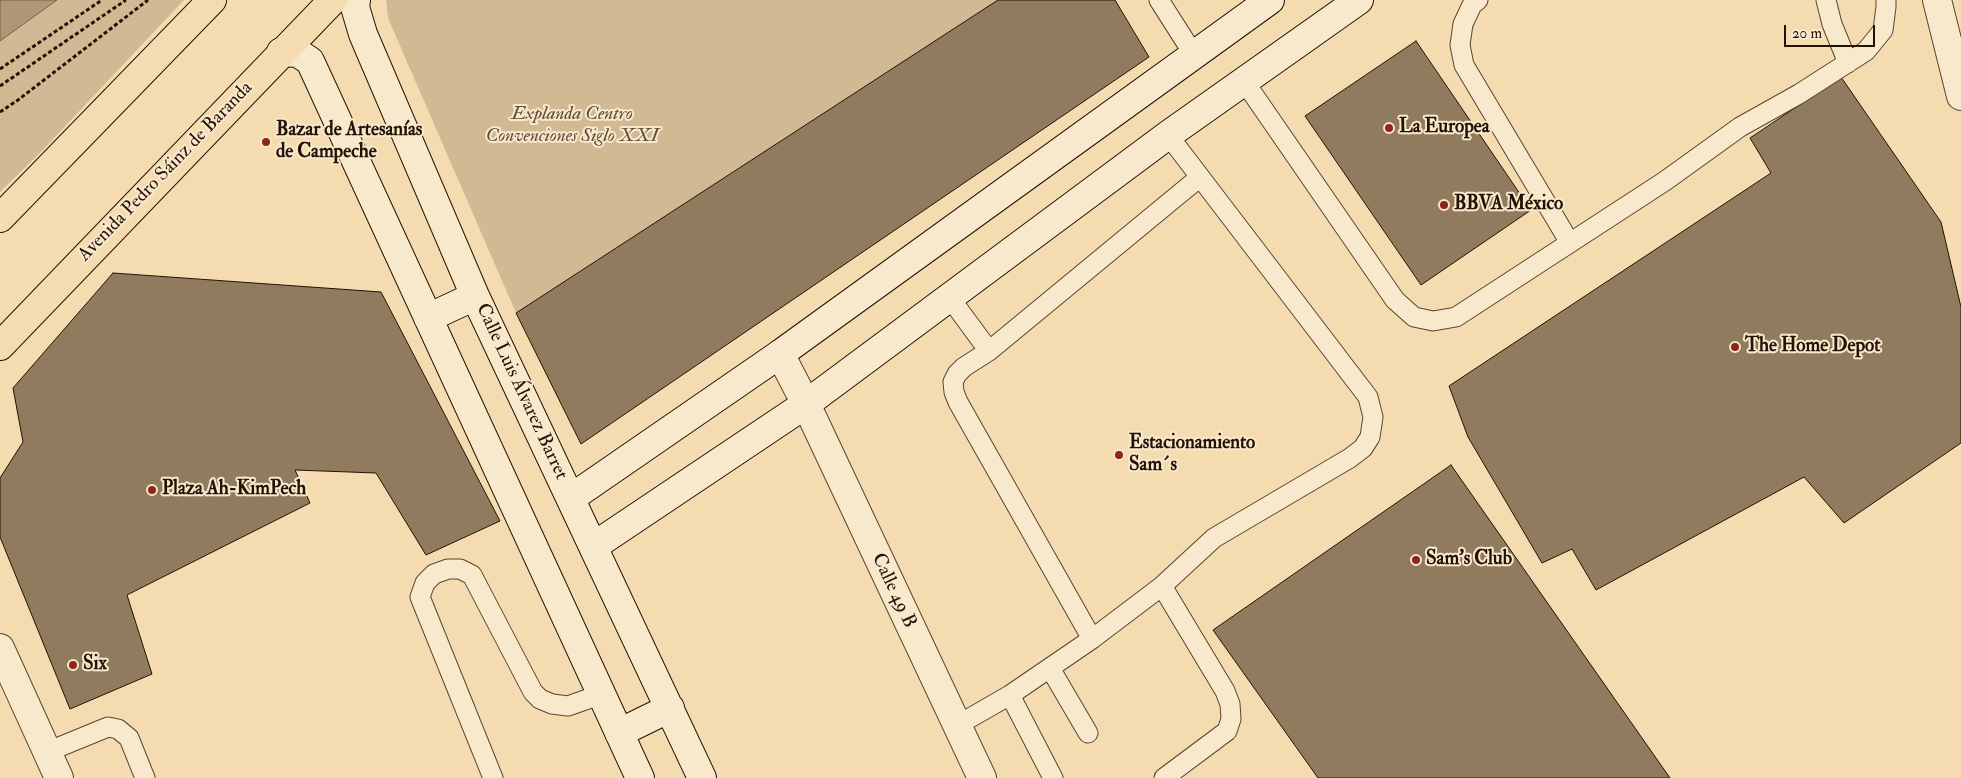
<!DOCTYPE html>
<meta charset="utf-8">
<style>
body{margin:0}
#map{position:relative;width:1961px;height:778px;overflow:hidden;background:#f5dcb0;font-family:"IM FELL Double Pica",serif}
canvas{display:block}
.scale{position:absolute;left:1784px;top:25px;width:91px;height:22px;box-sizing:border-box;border:2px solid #231206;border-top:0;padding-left:6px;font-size:15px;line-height:18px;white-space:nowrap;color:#231206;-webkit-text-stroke:4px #f8e8cc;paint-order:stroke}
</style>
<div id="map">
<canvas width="1961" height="778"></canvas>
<div class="scale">20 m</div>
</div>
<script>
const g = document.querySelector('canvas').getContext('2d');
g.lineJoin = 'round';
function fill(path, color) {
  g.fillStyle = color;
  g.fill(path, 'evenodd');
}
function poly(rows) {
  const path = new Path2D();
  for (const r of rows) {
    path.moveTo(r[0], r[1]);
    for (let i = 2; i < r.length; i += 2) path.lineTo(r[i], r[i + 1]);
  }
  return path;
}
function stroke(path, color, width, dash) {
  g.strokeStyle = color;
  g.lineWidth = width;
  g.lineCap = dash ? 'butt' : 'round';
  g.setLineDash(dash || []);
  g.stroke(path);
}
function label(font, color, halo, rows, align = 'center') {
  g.font = font + ' "IM FELL Double Pica",serif';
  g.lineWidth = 4;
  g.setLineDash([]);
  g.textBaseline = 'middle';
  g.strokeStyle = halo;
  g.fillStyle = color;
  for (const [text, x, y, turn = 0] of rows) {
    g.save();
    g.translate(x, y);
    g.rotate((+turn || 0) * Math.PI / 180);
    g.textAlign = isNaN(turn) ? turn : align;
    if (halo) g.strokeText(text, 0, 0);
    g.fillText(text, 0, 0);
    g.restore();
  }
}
const green = poly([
 [57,0,184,0,40,153,0,192,0,41],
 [386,0,998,0,516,313,388,18]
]);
const water = poly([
 [0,0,57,0,0,41,0,0]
]);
const building = poly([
 [998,0,1115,0,1149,57,581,444,516,313,998,0],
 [1416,41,1531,210,1421,285,1305,116,1416,41],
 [1841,77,1941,222,1961,307,1961,443,1844,523,1804,477,1596,590,1572,549,1542,563,1468,437,1449,386,1771,173,1750,138,1841,77],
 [113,273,381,292,500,521,426,555,376,473,295,470,310,503,127,595,152,674,70,709,0,537,0,478,23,442,13,388,113,273],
 [1451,465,1670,778,1318,778,1213,630,1451,465]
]);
const path = poly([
 [0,69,102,0],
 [0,86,126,0],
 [0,112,18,100,148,0]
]);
const service = poly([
 [1159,0,1194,55],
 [1478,0,1472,5,1463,24,1460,45,1464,65,1570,243],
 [1826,0,1832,24,1848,63],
 [1244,81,1395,300,1414,317,1433,321,1456,317,1665,181,1740,127,1799,94,1866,51,1883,30,1886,7,1886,0],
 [950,298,989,351],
 [1162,586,1225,691,1230,704,1231,719,1227,731,1164,778],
 [1092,639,958,402,954,392,953,382,957,374,964,367,989,351,1200,177],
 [1050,668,1088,733],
 [1010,695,1053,778],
 [956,726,1010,695,1092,639,1162,586,1214,538,1350,458,1363,448,1370,437,1373,417,1368,397,1168,135],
 [47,752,108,727,118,729,129,738,145,778],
 [493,778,420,597,425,583,434,574,448,569,460,569,472,575,533,692,540,699,552,704,568,706,602,694]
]);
const minor = poly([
 [780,354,806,404,982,778],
 [0,648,59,778]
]);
const tertiary = poly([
 [1937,0,1961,96]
]);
const secondary = poly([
 [356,0,355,7,363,34,475,296,702,778],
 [281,52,298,53,310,61,640,778],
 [428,318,475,296],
 [571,498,780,354,1270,0],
 [594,546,806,404,1168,135,1359,0],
 [619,733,670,708]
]);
const primary = poly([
 [0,218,212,0],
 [0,346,333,0]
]);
const markers = [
 [1389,128,5,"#8f2418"],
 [266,142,5,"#8f2418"],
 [1444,205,5,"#8f2418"],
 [1735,347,5,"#8f2418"],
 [1119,455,5,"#8f2418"],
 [152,490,5,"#8f2418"],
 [1416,560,5,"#8f2418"],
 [73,665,5,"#8f2418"]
];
const parkNames = [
 ["Explanda Centro",572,115],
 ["Convenciones Siglo XXI",572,137]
];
const poiNames = [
 ["La Europea",1399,128],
 ["Bazar de Artesanías",276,131],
 ["de Campeche",276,153],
 ["BBVA México",1454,205],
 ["The Home Depot",1745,347],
 ["Estacionamiento",1129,444],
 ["Sam´s",1129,466],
 ["Plaza Ah-KimPech",162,490],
 ["Sam's Club",1426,560],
 ["Six",83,665]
];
const streetNames = [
 ["Avenida Pedro Sáinz de Baranda",166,172,-46],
 ["Calle Luis Álvarez Barret",521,392,65],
 ["Calle 49 B",893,591,65]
];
fill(green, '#d1ba93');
fill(water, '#ae9776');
stroke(water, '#766249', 1);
fill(building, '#907b5e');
stroke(building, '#231206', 1);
stroke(service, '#584430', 21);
stroke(minor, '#584430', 30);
stroke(tertiary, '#584430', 30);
stroke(secondary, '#231206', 30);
stroke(primary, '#231206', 30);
stroke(path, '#231206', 3, [4, 2.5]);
stroke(service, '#f8e8cc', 19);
stroke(minor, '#f8e8cc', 28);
stroke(tertiary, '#f8e8cc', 28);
stroke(secondary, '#f8e8cc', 28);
stroke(primary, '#f5dcb0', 28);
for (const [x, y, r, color] of markers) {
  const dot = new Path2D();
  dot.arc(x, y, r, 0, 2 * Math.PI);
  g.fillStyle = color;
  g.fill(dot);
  stroke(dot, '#f8e8cc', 2);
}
label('italic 19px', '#604d37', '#f8e8cc', parkNames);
label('bold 19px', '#231206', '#f8e8cc', poiNames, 'left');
label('19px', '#231206', '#f8e8cc', streetNames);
</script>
